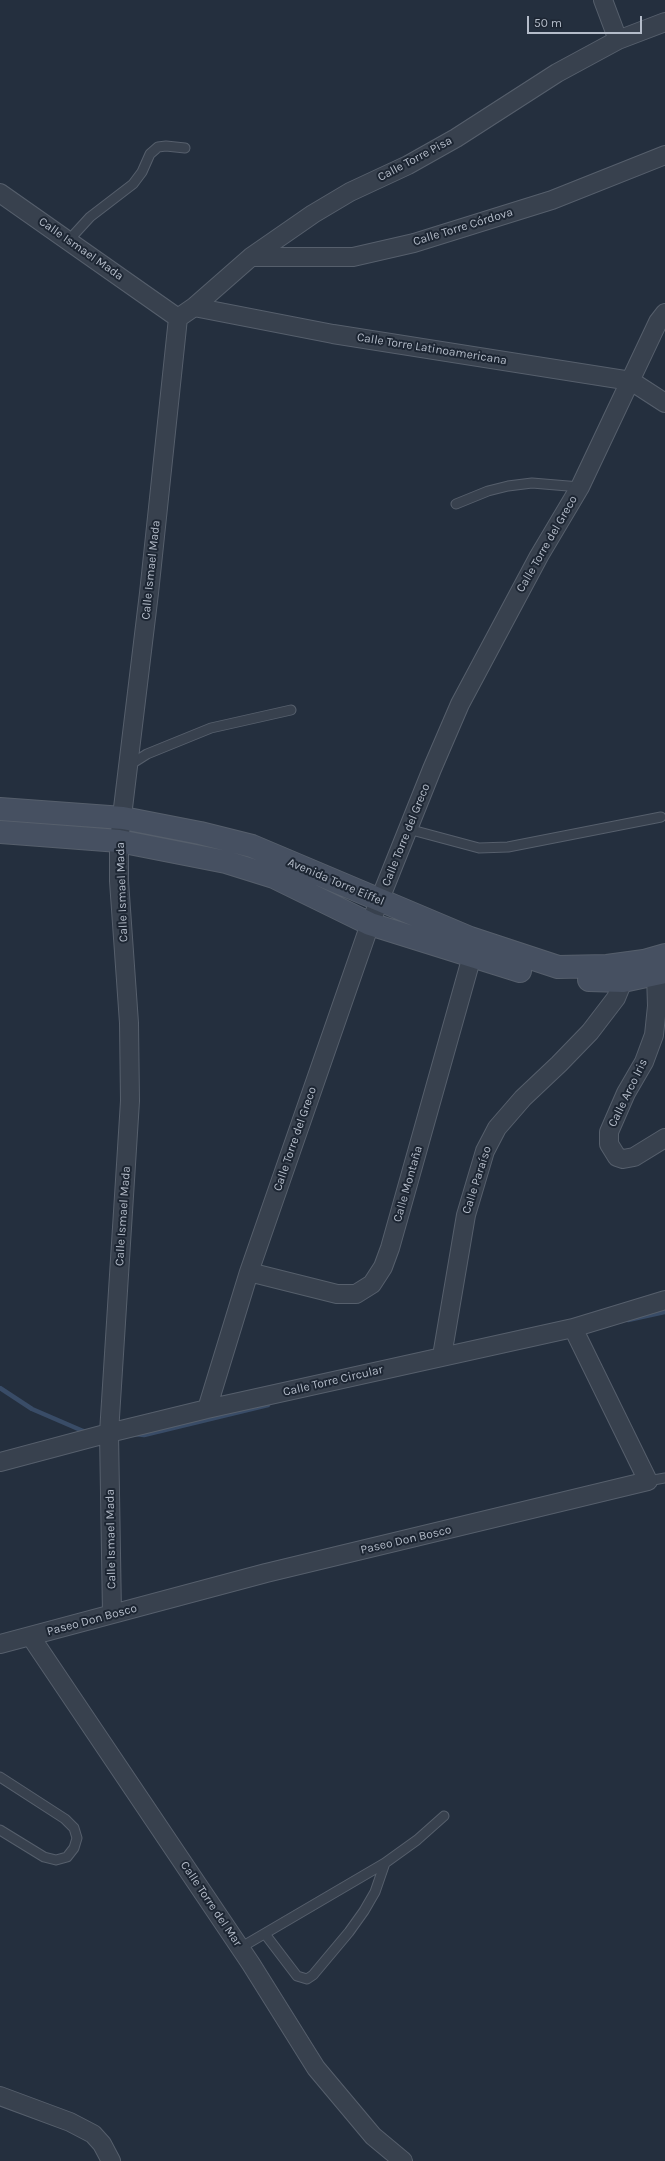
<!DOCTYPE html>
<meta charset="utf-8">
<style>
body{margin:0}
#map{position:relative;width:665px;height:2161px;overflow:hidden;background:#242f3e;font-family:Karla,sans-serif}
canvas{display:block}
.scale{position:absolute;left:527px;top:16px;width:115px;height:18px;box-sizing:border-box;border:2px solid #b4bcc9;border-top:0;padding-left:5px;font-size:12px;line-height:14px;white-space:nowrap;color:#b4bcc9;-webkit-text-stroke:3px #1d2633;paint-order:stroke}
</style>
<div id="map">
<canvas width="665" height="2161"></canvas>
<div class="scale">50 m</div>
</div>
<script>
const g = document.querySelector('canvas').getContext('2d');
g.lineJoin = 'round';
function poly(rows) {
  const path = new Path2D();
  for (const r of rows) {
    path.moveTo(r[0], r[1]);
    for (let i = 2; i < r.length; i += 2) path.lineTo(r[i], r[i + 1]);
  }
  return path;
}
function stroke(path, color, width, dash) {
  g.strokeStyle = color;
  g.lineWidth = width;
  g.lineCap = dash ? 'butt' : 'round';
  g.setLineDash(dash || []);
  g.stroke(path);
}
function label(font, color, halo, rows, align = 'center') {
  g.font = font + ' Karla,sans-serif';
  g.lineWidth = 4;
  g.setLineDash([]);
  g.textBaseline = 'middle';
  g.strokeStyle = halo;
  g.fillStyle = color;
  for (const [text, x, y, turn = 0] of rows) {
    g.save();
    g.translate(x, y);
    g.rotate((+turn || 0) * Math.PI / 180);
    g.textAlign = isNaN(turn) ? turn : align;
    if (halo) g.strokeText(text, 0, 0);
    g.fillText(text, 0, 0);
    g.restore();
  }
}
const stream = poly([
 [628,1320,665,1312],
 [0,1388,32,1409,83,1431,88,1432],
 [135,1434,144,1435,268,1405]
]);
const lane = poly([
 [69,240,90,217,133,184,142,172,150,154,158,147,166,146,185,148],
 [456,504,488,491,508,486,532,483,580,487],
 [128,766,147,754,211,728,291,710],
 [408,829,479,848,508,847,661,817],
 [648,1481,665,1478],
 [0,1777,65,1819,74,1828,77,1838,74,1848,67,1857,56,1860,44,1857,0,1830],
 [265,1934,297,1976,307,1979,313,1975,349,1932,364,1911,375,1892,385,1863],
 [240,1948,385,1863,417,1840,444,1816]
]);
const street = poly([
 [603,0,618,40],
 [0,193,178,318,149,593,119,841,119,881,129,1023,130,1101,109,1433,112,1614],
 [251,257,353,257,414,243,552,200,665,155],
 [194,307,333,334,631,381,665,403],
 [178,318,194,307,251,257,313,214,350,192,408,165,456,138,557,73,618,40,665,22],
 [656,975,657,1006,654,1035,644,1062,626,1093,609,1132,609,1144,617,1157,623,1159,634,1157,665,1138],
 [249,1272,337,1294,356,1294,372,1284,383,1267,390,1248,472,956],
 [442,1356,466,1215,485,1151,497,1128,523,1098,559,1064,590,1032,616,998,623,981],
 [207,1409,249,1272,370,924,432,769,460,704,539,556,580,487,658,322,665,313],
 [0,1462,109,1433,207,1409,573,1328,665,1300],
 [31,1637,251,1964,316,2068,373,2136,403,2161],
 [0,1644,266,1573,648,1481,573,1328],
 [0,2096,70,2122,93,2134,102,2144,111,2161]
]);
const secondary = poly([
 [0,809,123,818,200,833,252,846,470,938,558,967,607,966,644,961,665,955],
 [0,832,119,841,226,862,274,877,370,924,520,971],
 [589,980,623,981,665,972]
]);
const streetNames = [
 ["Calle Torre Pisa",415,159,-28],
 ["Calle Torre Córdova",463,227,-17],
 ["Calle Ismael Mada",81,249,35],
 ["Calle Torre Latinoamericana",432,349,9],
 ["Calle Torre del Greco",547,544,-60],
 ["Calle Ismael Mada",151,570,-84],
 ["Calle Torre del Greco",406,835,-68],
 ["Avenida Torre Eiffel",336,882,23],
 ["Calle Ismael Mada",122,892,-92],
 ["Calle Arco Iris",628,1093,-64],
 ["Calle Torre del Greco",295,1139,-71],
 ["Calle Paraíso",477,1180,-72],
 ["Calle Montaña",408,1184,-74],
 ["Calle Ismael Mada",123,1216,-86],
 ["Calle Torre Circular",333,1381,-13],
 ["Calle Ismael Mada",111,1539,-91],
 ["Paseo Don Bosco",406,1540,-13],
 ["Paseo Don Bosco",92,1620,-15],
 ["Calle Torre del Mar",211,1904,56]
];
stroke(stream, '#394c67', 4.5);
stroke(lane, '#565f6c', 11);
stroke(street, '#565f6c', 20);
stroke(secondary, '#565f6c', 24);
stroke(lane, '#38414e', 9);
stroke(street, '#38414e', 18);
stroke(secondary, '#465061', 22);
label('12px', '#b4bcc9', '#1d2633', streetNames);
</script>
